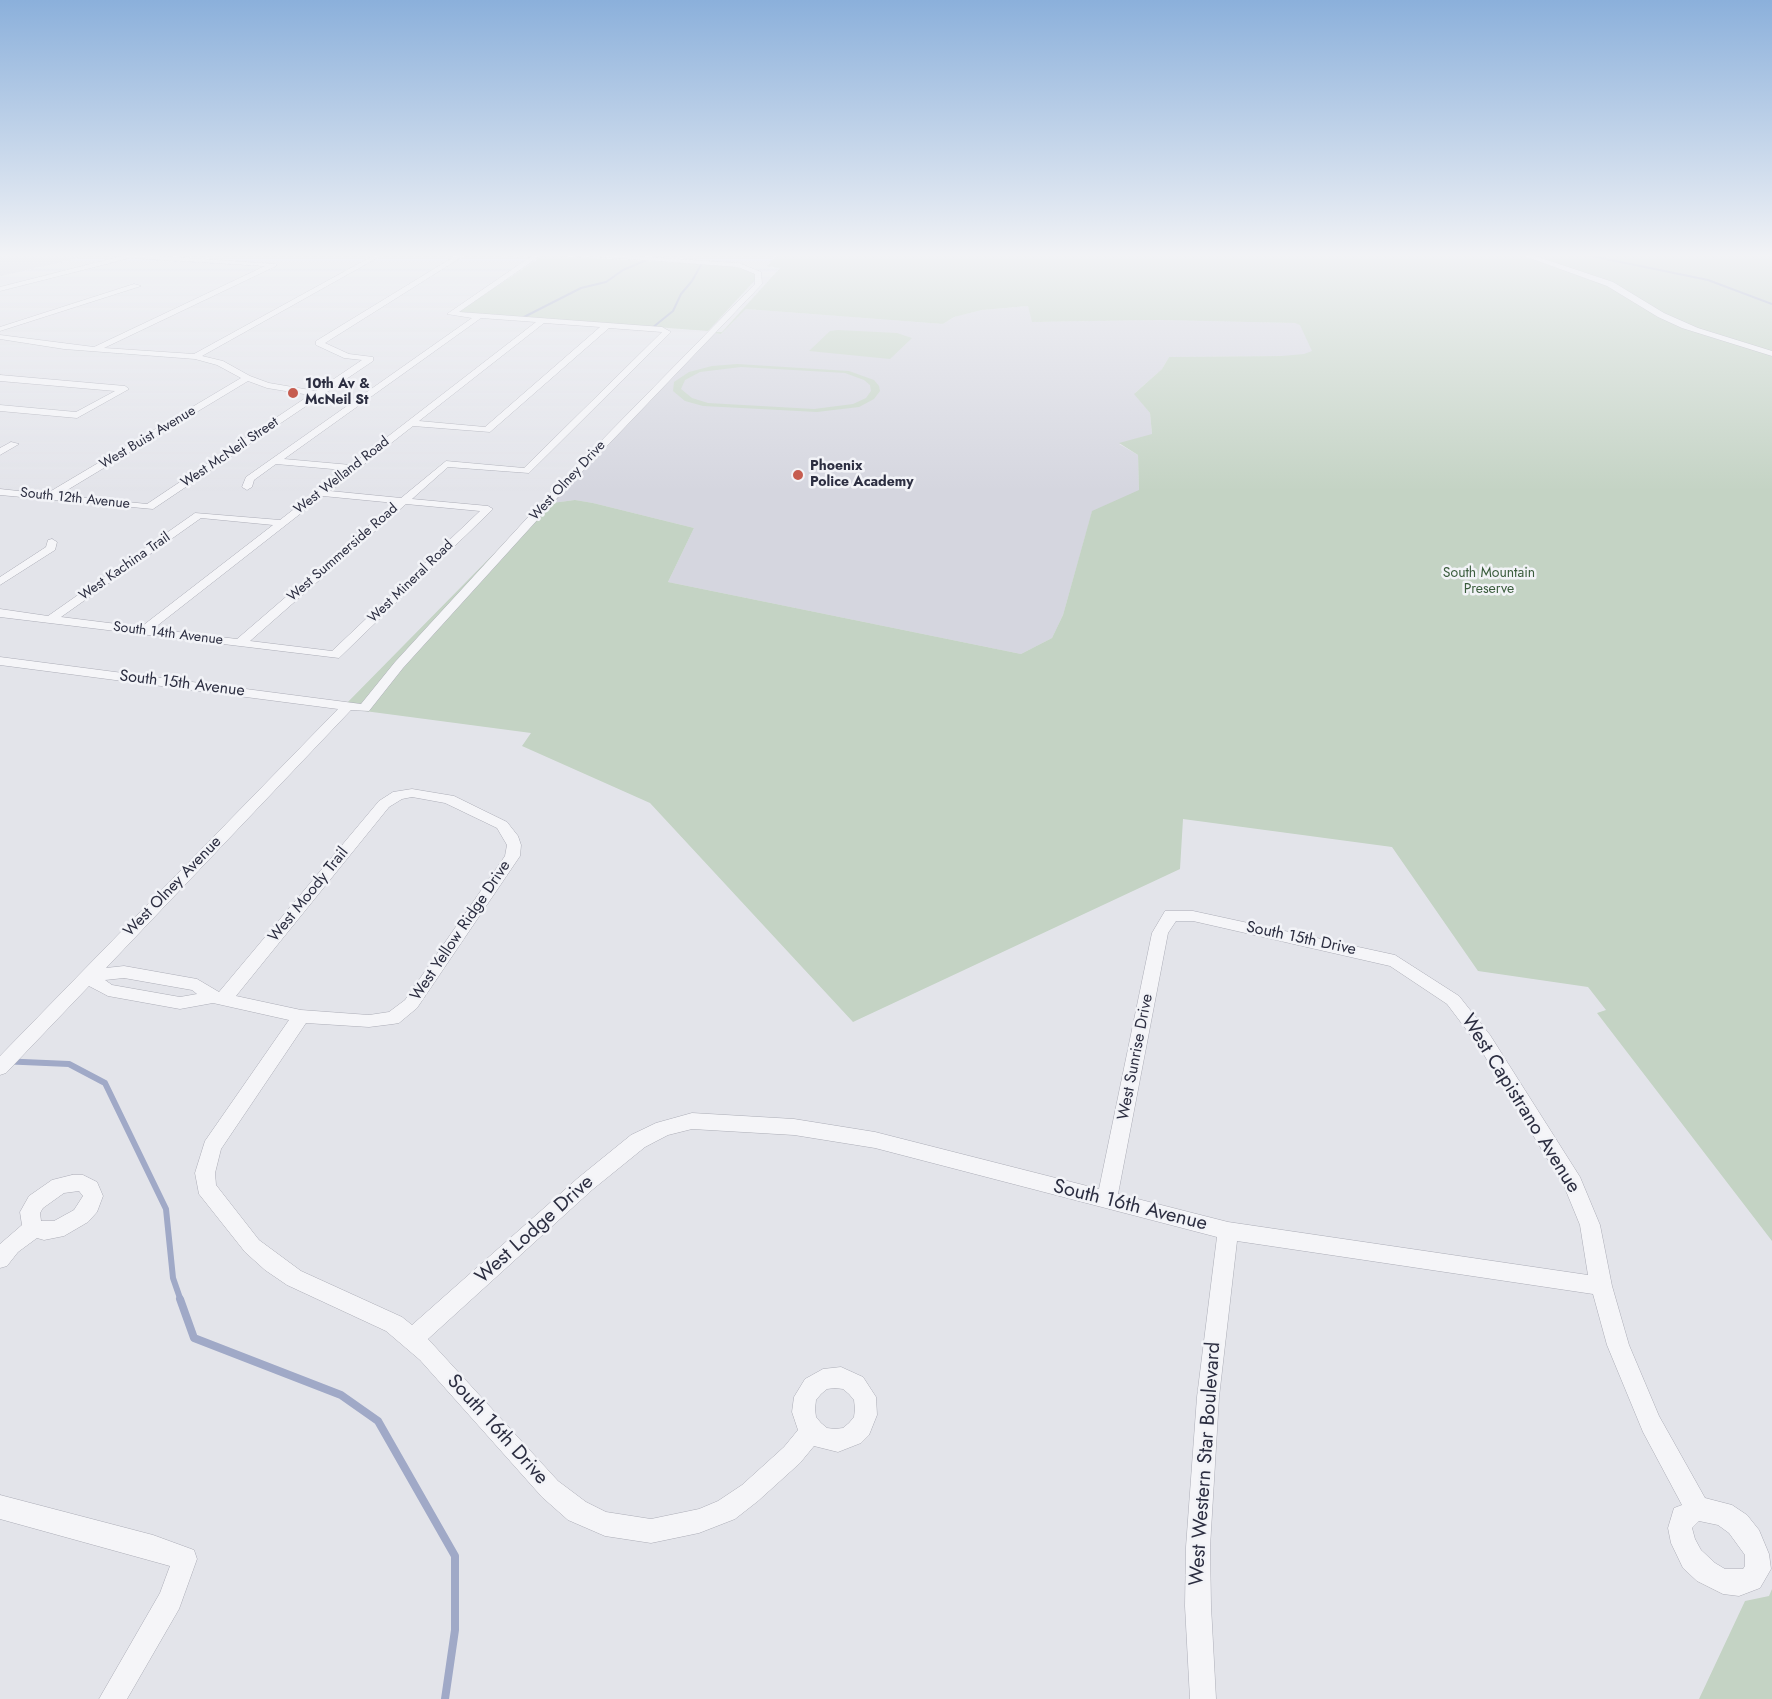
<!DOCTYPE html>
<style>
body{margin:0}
canvas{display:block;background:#e3e4ea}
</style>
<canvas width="1772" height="1699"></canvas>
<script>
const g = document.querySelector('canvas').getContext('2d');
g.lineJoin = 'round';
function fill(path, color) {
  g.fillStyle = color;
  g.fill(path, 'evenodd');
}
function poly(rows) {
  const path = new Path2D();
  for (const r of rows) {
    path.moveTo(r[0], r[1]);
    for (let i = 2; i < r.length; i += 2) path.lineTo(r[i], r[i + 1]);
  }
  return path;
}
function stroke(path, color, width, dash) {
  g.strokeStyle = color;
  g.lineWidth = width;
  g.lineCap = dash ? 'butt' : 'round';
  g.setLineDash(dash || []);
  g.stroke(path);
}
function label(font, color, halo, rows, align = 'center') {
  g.font = font + ' Jost,sans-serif';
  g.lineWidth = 5;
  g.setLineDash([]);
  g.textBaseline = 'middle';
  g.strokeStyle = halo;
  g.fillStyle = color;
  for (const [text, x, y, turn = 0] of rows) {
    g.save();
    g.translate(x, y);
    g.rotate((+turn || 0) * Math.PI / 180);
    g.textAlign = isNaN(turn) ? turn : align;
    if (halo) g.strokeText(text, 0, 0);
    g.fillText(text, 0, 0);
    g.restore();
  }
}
const built = poly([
 [0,253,90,253,75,259,0,276],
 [1028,306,1033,322,1160,320,1301,323,1320,356,1169,357,1162,369,1135,393,1150,413,1152,435,1119,444,1138,455,1139,491,1092,512,1063,615,1052,638,1021,654,668,582,694,528,593,503,575,500,551,503,713,333,721,334,746,309,943,324,954,317,982,310]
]);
const green = poly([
 [779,253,1772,253,1772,1241,1597,1013,1606,1010,1588,987,1478,971,1392,847,1183,819,1180,869,853,1022,650,803,522,746,531,733,342,708,712,332,722,332,780,268,767,266],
 [1028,306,1032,322,1160,320,1295,323,1300,325,1312,351,1304,354,1282,356,1169,357,1162,369,1134,394,1150,413,1152,434,1119,443,1138,455,1139,490,1092,511,1063,615,1052,638,1021,654,668,582,694,528,593,503,575,500,552,503,713,333,721,334,746,309,943,324,954,317,982,310],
 [544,255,730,266,744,269,755,274,757,278,708,331,458,312],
 [838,330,897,333,912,338,890,359,809,351,830,331],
 [737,364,849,371,874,380,879,386,880,391,874,399,859,407,817,412,703,406,685,401,673,391,674,382,689,372,712,366],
 [741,367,845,373,864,380,870,385,871,391,866,398,853,404,814,409,708,403,692,398,681,389,685,380,700,372],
 [1772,1589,1772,1699,1699,1699,1745,1601,1769,1596]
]);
const streamFar2 = poly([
 [1577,253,1708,280,1772,304],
 [520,319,581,288,606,282,623,270,656,256,658,253],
 [652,328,673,311,681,294,692,281,702,263]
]);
const streamFar1 = poly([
 [0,1061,69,1064,105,1083,166,1209,173,1278,181,1301]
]);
const stream = poly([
 [180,1299,194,1338,341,1395,378,1421,455,1556,455,1630,445,1699]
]);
const minor = poly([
 [378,253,386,253,202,356,223,361,250,376,269,383,316,391,362,360,344,358,316,345,316,341,460,253,468,253,325,343,349,354,373,357,373,361,153,509,0,495,0,489,46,494,241,378,217,365,195,359,64,349,0,339,0,335,94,347,265,266,130,258,0,291,0,287,130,254,276,264,276,266,104,348,194,354,378,253],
 [248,381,267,388,310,395,147,504,59,495,248,381],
 [475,253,544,253,459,312,662,327,671,332,529,473,448,467,412,499,488,506,493,509,339,658,0,617,0,609,48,616,195,513,280,520,344,470,276,464,254,480,252,487,247,490,242,487,246,477,472,318,447,314,533,255,517,257,475,253],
 [481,318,536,322,351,465,284,459,481,318],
 [544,323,600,327,485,427,419,421,544,323],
 [609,328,662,332,524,468,446,461,401,498,330,491,413,426,490,432,609,328],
 [323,496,395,503,237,639,153,629,323,496],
 [406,504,480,511,332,651,250,641,406,504],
 [201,518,273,525,141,627,61,617,201,518],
 [547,253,584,253,739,263,761,272,762,284,559,496,403,668,369,711,351,710,106,968,124,966,197,979,219,992,379,801,393,792,412,789,454,796,507,822,518,836,521,845,520,856,417,1008,399,1023,393,1024,369,1027,306,1023,221,1149,215,1173,216,1185,259,1240,301,1271,402,1317,412,1325,578,1178,631,1135,656,1123,692,1113,794,1119,875,1132,1099,1189,1152,933,1165,911,1193,911,1395,955,1459,996,1490,1035,1580,1177,1600,1225,1612,1286,1629,1345,1659,1416,1705,1498,1732,1505,1747,1515,1759,1530,1769,1554,1771,1569,1760,1588,1739,1596,1723,1594,1697,1581,1683,1568,1671,1543,1668,1528,1674,1508,1682,1505,1643,1432,1607,1345,1593,1294,1237,1241,1219,1397,1210,1547,1211,1606,1216,1699,1190,1699,1185,1606,1186,1547,1197,1397,1217,1237,875,1148,794,1135,692,1129,668,1135,645,1147,592,1190,428,1339,558,1481,586,1502,606,1512,651,1519,699,1509,718,1501,742,1485,784,1447,798,1430,792,1412,794,1397,805,1379,823,1369,841,1367,863,1377,876,1397,877,1415,869,1435,861,1443,838,1452,814,1446,800,1463,758,1501,735,1519,699,1533,651,1543,605,1536,568,1520,542,1497,420,1360,386,1331,287,1285,265,1270,245,1252,199,1194,195,1173,205,1141,289,1020,213,1003,180,1009,108,996,89,986,6,1073,0,1075,0,1056,338,709,0,665,0,657,361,704,395,662,551,492,755,284,755,274,738,267,547,253],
 [412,797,445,803,497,828,507,845,505,856,405,1000,389,1012,369,1015,301,1010,236,996,389,807,402,799,412,797],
 [1176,921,1193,921,1390,966,1447,1004,1478,1045,1564,1186,1580,1225,1588,1275,1228,1222,1118,1194,1168,933,1176,921],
 [124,978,192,990,197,994,180,997,112,985,105,980,124,978],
 [835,1388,843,1389,849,1394,854,1400,855,1409,854,1417,849,1423,843,1428,835,1429,827,1428,821,1423,816,1417,815,1409,816,1400,821,1394,827,1389,835,1388],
 [1699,1521,1718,1525,1729,1533,1745,1555,1745,1566,1743,1569,1725,1569,1715,1563,1701,1550,1695,1539,1692,1528,1699,1521],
 [1516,253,1526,253,1613,282,1664,313,1698,328,1772,351,1772,356,1682,328,1658,317,1607,286,1516,253],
 [134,284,141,286,0,331,0,327,134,284],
 [0,375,125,386,129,389,77,418,0,411,0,405,76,412,115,391,0,381,0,375],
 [11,442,19,444,0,455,0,448,11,442],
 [52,539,57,542,55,550,0,585,0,577,46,547,48,540,52,539],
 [72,1175,83,1175,97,1182,103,1196,97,1212,88,1222,64,1236,44,1240,37,1238,18,1252,7,1266,0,1268,0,1244,22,1225,20,1212,29,1196,52,1180,72,1175],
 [79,1191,83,1196,74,1210,54,1221,41,1221,40,1213,43,1208,64,1193,79,1191],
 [0,1495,153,1535,194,1550,197,1559,179,1609,127,1699,99,1699,160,1593,170,1566,0,1519,0,1495]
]);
const markers = [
 [293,393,6,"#c65d50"],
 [798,475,6,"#c65d50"]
];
const farPoinames = [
 ["10th Av &",305,385],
 ["McNeil St",305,401],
 ["Phoenix",810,467],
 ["Police Academy",810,483]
];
const farStreetnames = [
 ["West Buist Avenue",148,438,-31],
 ["West McNeil Street",230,453,-34],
 ["West Welland Road",342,476,-38],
 ["West Olney Drive",568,481,-47],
 ["South 12th Avenue",75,499,6],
 ["West Summerside Road",343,553,-41],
 ["West Kachina Trail",125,567,-35],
 ["West Mineral Road",411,582,-44],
 ["South 14th Avenue",168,634,7]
];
const farParknames = [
 ["South Mountain",1489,574],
 ["Preserve",1489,590]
];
const streetNames = [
 ["South 15th Avenue",182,684,7],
 ["West Olney Avenue",173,887,-46],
 ["West Moody Trail",309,895,-51],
 ["West Yellow Ridge Drive",461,931,-56],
 ["South 15th Drive",1301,939,12],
 ["West Sunrise Drive",1136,1057,-79]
];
const nearStreetnames = [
 ["West Capistrano Avenue",1520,1104,58],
 ["South 16th Avenue",1130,1206,14],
 ["West Lodge Drive",535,1230,-42],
 ["South 16th Drive",497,1430,48],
 ["West Western Star Boulevard",1206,1464,-86]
];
fill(built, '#d5d6df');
fill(green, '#c4d3c4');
stroke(streamFar2, '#a0a9c7', 2);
stroke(streamFar1, '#a0a9c7', 6);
stroke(stream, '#a0a9c7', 8);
stroke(minor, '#acadb7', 1);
fill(minor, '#f5f5f8');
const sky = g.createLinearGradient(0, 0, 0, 491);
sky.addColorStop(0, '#8bb0db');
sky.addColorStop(0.52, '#f2f3f6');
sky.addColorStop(1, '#f2f3f600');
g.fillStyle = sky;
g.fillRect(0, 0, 1772, 491);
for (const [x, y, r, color] of markers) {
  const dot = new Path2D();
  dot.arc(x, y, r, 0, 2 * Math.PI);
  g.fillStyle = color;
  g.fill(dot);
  stroke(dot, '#f2f3f7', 2);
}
label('bold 14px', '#2c2e41', '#f2f3f7', farPoinames, 'left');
label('14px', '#2c2e41', '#f2f3f7', farStreetnames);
label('14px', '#3a5c3c', '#f2f3f7', farParknames);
label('16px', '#2c2e41', '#f2f3f7', streetNames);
label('20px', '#2c2e41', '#f2f3f7', nearStreetnames);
</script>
